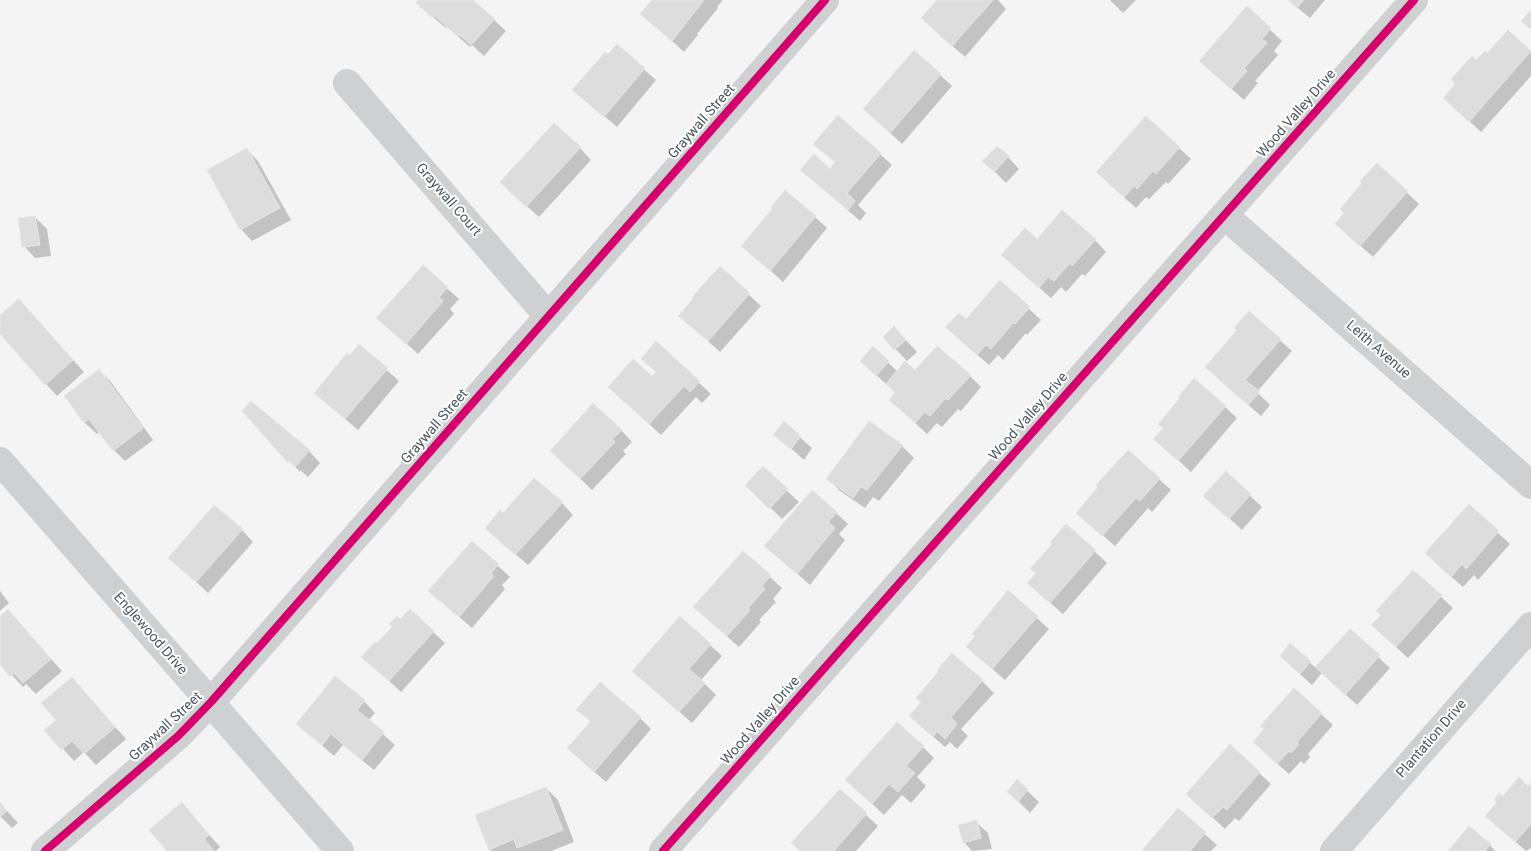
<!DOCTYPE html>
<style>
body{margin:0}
canvas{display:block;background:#f4f4f4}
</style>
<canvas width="1531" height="851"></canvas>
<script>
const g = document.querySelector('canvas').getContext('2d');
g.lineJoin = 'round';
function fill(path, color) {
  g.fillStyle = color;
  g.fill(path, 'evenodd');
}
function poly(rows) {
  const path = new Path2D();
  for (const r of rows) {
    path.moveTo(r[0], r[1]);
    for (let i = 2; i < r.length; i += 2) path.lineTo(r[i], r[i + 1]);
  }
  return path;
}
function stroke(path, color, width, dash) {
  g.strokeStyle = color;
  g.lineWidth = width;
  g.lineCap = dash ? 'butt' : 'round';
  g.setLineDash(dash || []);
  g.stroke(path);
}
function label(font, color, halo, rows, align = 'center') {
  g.font = font + ' Roboto,sans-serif';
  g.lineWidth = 4;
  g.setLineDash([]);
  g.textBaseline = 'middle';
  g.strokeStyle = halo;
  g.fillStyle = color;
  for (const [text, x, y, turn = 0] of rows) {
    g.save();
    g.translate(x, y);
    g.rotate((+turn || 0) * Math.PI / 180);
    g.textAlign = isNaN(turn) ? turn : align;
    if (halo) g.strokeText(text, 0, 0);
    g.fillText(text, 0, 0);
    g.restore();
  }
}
const shadow = poly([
 [420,0,472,0,506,31,484,56,472,45,470,47,447,27,446,28,429,14],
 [653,0,723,0,717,7,718,8,697,34,698,35,684,52,642,14],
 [939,0,998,0,1006,9,965,57,934,30],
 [1110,0,1136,0,1123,13],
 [1288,0,1325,0,1310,18],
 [1247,8,1282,41,1274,51,1278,55,1255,81,1258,83,1244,100,1213,72],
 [1508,32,1531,52,1531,76,1481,132,1456,109,1477,62,1488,55],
 [617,46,656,80,617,127,574,90],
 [940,75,952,86,902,144,864,109],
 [580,148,591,160,539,217,513,194],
 [1179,148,1191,159,1168,184,1166,182,1149,199,1146,197,1136,208,1109,184],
 [247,150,258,161,291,220,252,241,241,229],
 [880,154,892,165,858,205,866,213,860,221,802,170,830,170,836,163,827,155],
 [1008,157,1019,169,1006,183,984,161],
 [1377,165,1419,204,1373,257,1336,224],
 [35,217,47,229,51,256,35,258,24,246],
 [815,217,827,228,783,282,743,246],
 [1037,240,1095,240,1106,252,1085,276,1082,274,1066,292,1061,287,1051,298,1015,266],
 [423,267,459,299,450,309,454,314,418,354,378,318],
 [720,268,761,306,720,352,680,316],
 [1000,282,1041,320,1027,335,1026,333,1003,360,998,355,989,365,959,339,966,321],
 [19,300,84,372,57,396,0,332,0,317],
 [1249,313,1292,351,1257,392,1270,405,1261,416,1218,379,1238,330],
 [884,337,905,339,917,352,907,361],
 [656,343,711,394,702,403,696,397,661,435,609,387,652,378,657,373,642,359],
 [360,346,399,381,358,430,315,393],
 [873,348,898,372,970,376,981,387,961,411,958,409,942,427,937,423,927,434,902,411,896,393,874,373],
 [99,370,111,382,153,440,125,461,114,450,100,431,97,434,85,423,66,396],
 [1225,407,1237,418,1191,472,1155,439],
 [244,411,309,451,320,463,308,477,300,470,300,472],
 [870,422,902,446,914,458,879,501,873,497,865,508,840,491,828,479],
 [784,423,812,448,804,460,775,434],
 [621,430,632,442,623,451,626,454,592,490,563,462],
 [763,468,799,502,782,519,747,485],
 [1226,473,1262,507,1242,530,1205,496],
 [1159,479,1171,490,1152,512,1148,508,1115,546,1090,524],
 [562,503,573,515,528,565,498,539,503,515],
 [1469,506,1510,544,1478,580,1474,575,1463,587,1438,565],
 [836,513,848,524,839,534,845,540,810,585,766,546],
 [1066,525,1107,563,1063,614,1040,594,1037,573],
 [242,530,253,542,208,593,170,558],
 [472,542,510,577,502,585,505,589,472,628,442,602],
 [743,553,782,588,773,599,776,602,759,620,761,622,739,647,707,619],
 [1413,571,1453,608,1408,658,1372,625,1382,615],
 [0,591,9,603,0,611],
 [1008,592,1049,629,1005,680,967,647],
 [8,611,62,671,36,694,26,684,23,687,0,662,0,618],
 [400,621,433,632,445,643,401,692,375,668,377,645],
 [1350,631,1390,668,1357,705,1322,673,1312,685,1293,668,1290,645,1316,668],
 [710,645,722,656,701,680,716,695,692,723,633,671],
 [72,678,126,739,96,765,84,752,74,761,46,730,58,720],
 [982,681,994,693,961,729,968,736,957,749,950,742,945,747,922,727],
 [364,701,375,713,368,721,395,745,374,770,343,745,334,756,298,724],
 [578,710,640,718,651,729,606,782,581,760,591,722],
 [1321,714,1333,725,1308,754,1310,757,1304,764,1301,761,1289,774,1266,754],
 [1230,746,1271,784,1239,821,1235,818,1225,829,1199,805],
 [923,747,934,758,917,777,926,786,911,803,902,795,884,815,858,791],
 [1017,781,1039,802,1030,813,1009,792],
 [1531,784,1531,848,1526,851,1498,827,1498,803,1495,800,1528,788],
 [546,788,558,800,574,842,551,851,492,851,490,849],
 [840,791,878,826,856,851,801,851],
 [0,803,18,823,12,828,0,816],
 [182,804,220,847,216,851,169,851],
 [1178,810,1217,845,1211,851,1147,851],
 [976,822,988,833,992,849,972,851,964,842],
 [1490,845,1495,851,1449,851]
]);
const building = poly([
 [418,0,473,0,495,19,471,45,460,35,458,37,435,16,433,18,416,3,418,0],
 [652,0,704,0,672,41,640,14,652,0],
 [937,0,993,0,952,46,921,18,937,0],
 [1288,0,1304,0,1297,8,1288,0],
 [1247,6,1271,28,1262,39,1267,43,1244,68,1247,71,1231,89,1199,61,1247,6],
 [1531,10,1531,30,1521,21,1531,10],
 [1508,30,1531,51,1469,122,1443,98,1455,84,1451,79,1472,56,1476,60,1485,51,1487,53,1508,30],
 [617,44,645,68,604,117,572,90,605,52,608,54,617,44],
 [914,50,941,74,890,133,863,109,914,50],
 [838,115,881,153,847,193,855,201,848,210,800,170,814,154,830,169,835,162,813,144,838,115],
 [1146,116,1180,147,1156,174,1153,171,1137,189,1134,186,1124,197,1096,172,1146,116],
 [554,123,581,147,526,207,500,182,554,123],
 [997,146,1009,156,994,172,982,161,997,146],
 [247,148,280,208,240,230,207,170,247,148],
 [1377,163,1408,191,1360,246,1335,224,1344,213,1340,209,1362,183,1360,181,1377,163],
 [785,190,816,216,770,271,741,246,772,209,771,207,785,190],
 [1062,210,1096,239,1072,266,1070,263,1054,281,1048,277,1039,288,1001,255,1025,228,1037,239,1062,210],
 [35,216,40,245,22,247,18,218,35,216],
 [423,265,448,287,439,297,443,301,406,344,376,318,423,265],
 [720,266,750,293,708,341,678,316,693,299,692,297,720,266],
 [1000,280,1030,307,1015,324,1013,323,991,349,986,345,977,355,945,327,959,313,966,319,1000,280],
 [19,299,73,360,45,385,0,334,0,315,19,299],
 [1249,311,1281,339,1245,380,1260,392,1248,405,1205,367,1237,330,1234,328,1249,311],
 [894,326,906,340,894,350,883,337,894,326],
 [656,341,700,381,690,392,684,386,649,424,608,387,633,359,652,376,656,372,641,359,656,341],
 [359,344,388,368,345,419,314,393,347,353,350,355,359,344],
 [873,346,889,361,876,376,860,361,873,346],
 [937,346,971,375,948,400,946,398,930,416,925,412,915,423,889,400,895,392,886,384,905,361,915,370,937,346],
 [99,369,143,428,113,451,89,419,84,423,64,396,99,369],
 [1194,378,1226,406,1178,461,1153,439,1163,428,1158,424,1180,398,1178,397,1194,378],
 [251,401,310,450,295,467,288,460,288,463,242,411,251,401],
 [593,403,622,430,612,439,615,442,580,479,550,451,593,403],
 [784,421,801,436,791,449,773,435,784,421],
 [869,421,903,445,867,490,861,487,853,498,826,479,869,421],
 [1128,450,1160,478,1140,501,1136,498,1102,536,1076,513,1098,487,1096,485,1128,450],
 [763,466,788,489,769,509,745,485,763,466],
 [1226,471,1251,494,1229,519,1203,496,1226,471],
 [534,478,563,502,515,555,485,528,500,510,503,513,534,478],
 [812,490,837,512,828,522,835,528,797,574,764,546,812,490],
 [1469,504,1499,531,1466,569,1462,564,1451,577,1425,553,1469,504],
 [214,505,243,529,196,582,168,558,214,505],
 [1066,524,1096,550,1050,603,1027,583,1036,573,1030,569,1052,544,1050,542,1066,524],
 [472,541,499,564,491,573,494,576,459,617,428,591,472,541],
 [743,551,771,575,762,586,765,589,748,608,750,610,727,636,693,607,743,551],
 [1413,570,1442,595,1396,647,1371,625,1381,615,1376,611,1413,570],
 [1008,590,1038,616,992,669,966,647,975,636,972,634,1008,590],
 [8,609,51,659,23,683,14,673,10,677,0,664,0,616,8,609],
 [410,609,434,631,389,681,361,657,375,642,377,643,392,627,389,624,397,616,400,619,410,609],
 [680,616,711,644,689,669,705,683,679,712,632,671,680,616],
 [1350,629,1380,655,1345,695,1315,667,1350,629],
 [1290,643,1311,661,1300,674,1280,656,1290,643],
 [952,653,983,680,951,717,957,724,945,739,937,731,933,737,909,716,921,702,916,698,938,672,937,670,952,653],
 [335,676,365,700,357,710,384,732,362,760,331,734,322,745,296,724,335,676],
 [72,677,115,727,84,754,72,741,61,750,44,730,56,720,41,703,72,677],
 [600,682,641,717,594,772,567,748,591,721,576,710,600,682],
 [1294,688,1322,713,1297,742,1299,744,1291,753,1289,751,1277,764,1253,742,1264,729,1260,726,1294,688],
 [897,722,924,746,906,766,915,773,898,792,889,784,872,804,845,780,897,722],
 [1230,744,1260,772,1227,810,1223,807,1212,818,1186,794,1230,744],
 [1519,777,1528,786,1531,782,1531,824,1515,842,1485,816,1497,802,1494,800,1499,793,1503,796,1519,777],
 [1017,779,1028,789,1018,802,1007,792,1017,779],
 [546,787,563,830,517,848,514,839,489,850,475,815,546,787],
 [840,789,867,813,834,851,800,851,791,843,840,789],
 [0,802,7,811,0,817,0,802],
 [182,802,209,835,204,839,214,851,167,851,149,830,182,802],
 [1178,808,1206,832,1190,851,1146,851,1143,849,1178,808],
 [977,820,981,838,963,843,958,825,977,820],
 [1469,826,1491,844,1485,851,1448,851,1469,826]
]);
const minor = poly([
 [347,83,548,316],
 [1224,215,1531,485],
 [0,461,340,851],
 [45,851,178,736,211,702,825,0],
 [663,851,1414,0],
 [1334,851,1531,626]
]);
const cycleway = poly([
 [45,851,178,736,211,702,825,0],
 [663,851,1414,0]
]);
const streetNames = [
 ["Wood Valley Drive",1297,114,-49],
 ["Graywall Street",702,122,-49],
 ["Graywall Court",448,200,49],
 ["Leith Avenue",1378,350,41],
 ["Wood Valley Drive",1029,417,-49],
 ["Graywall Street",435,427,-49],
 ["Englewood Drive",150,634,49],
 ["Wood Valley Drive",761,721,-49],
 ["Graywall Street",166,727,-43],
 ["Plantation Drive",1432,739,-49]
];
fill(shadow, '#0003');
fill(building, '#ddddde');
stroke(building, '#e5e6e7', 1);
stroke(minor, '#ced0d2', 28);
stroke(cycleway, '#d6006c', 8);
label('14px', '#4a5661', '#fff', streetNames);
</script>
